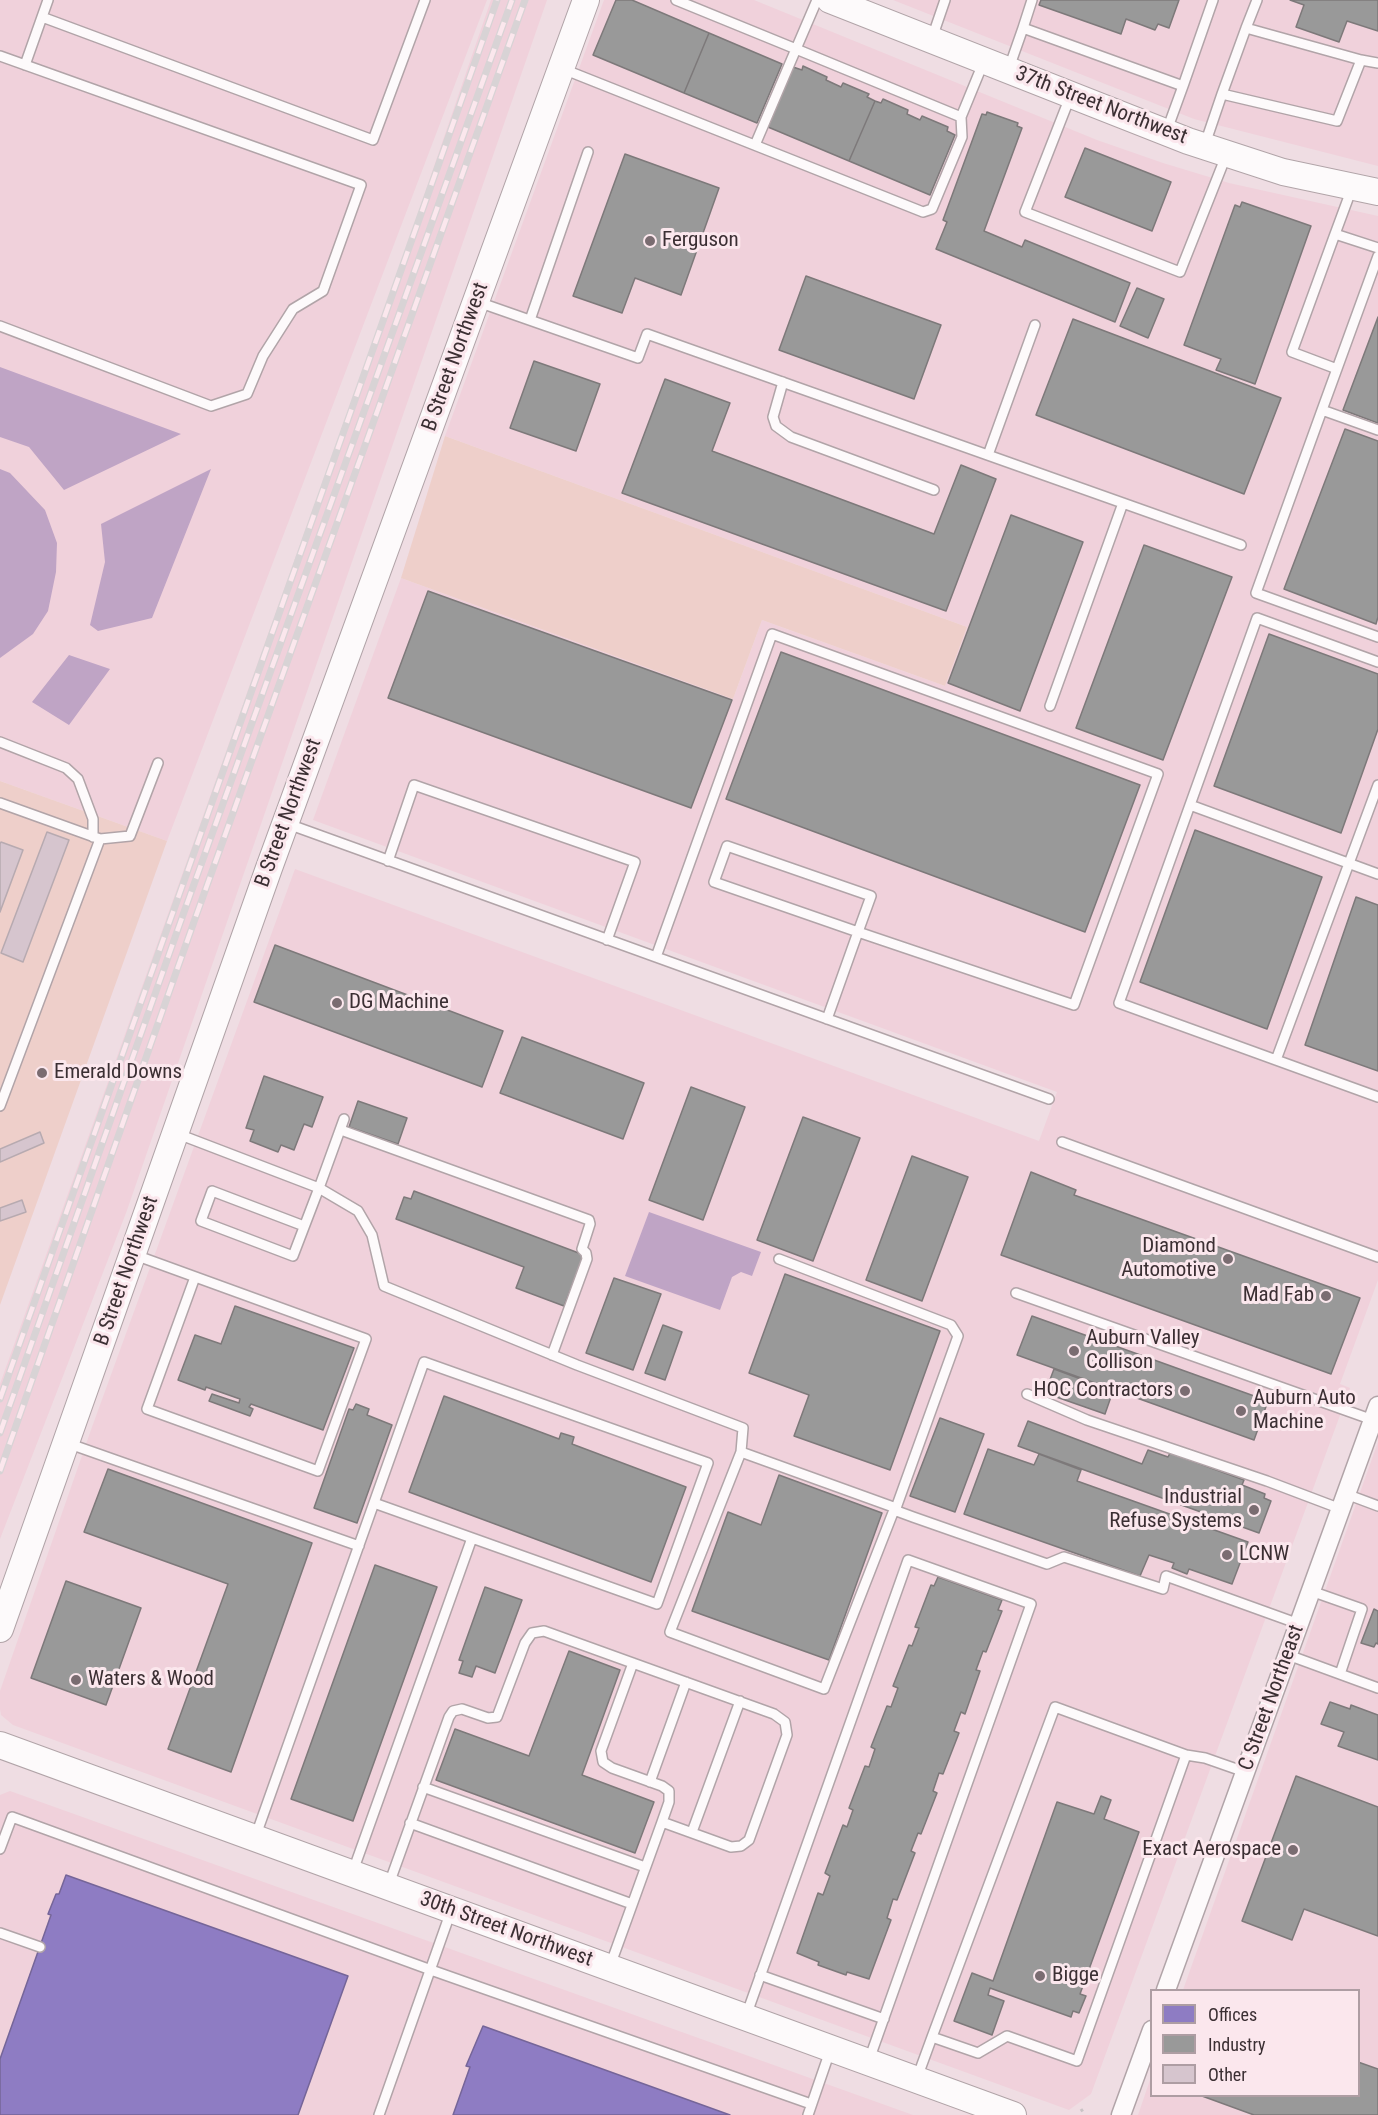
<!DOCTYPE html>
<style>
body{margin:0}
#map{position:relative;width:1378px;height:2115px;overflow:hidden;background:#efdde3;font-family:"Roboto Condensed",sans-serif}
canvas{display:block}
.legend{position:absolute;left:1150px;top:1989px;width:210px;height:108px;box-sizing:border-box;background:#fbe7ed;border:2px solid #ae9da3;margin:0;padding:8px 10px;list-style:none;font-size:18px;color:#3b2f33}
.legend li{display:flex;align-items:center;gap:12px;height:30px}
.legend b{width:30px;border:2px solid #ae9da3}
</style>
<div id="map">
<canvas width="1378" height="2115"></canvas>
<ul class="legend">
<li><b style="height:16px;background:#8e7cc3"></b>Offices</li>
<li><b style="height:16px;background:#999"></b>Industry</li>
<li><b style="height:16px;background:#d6c5ce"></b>Other</li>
</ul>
</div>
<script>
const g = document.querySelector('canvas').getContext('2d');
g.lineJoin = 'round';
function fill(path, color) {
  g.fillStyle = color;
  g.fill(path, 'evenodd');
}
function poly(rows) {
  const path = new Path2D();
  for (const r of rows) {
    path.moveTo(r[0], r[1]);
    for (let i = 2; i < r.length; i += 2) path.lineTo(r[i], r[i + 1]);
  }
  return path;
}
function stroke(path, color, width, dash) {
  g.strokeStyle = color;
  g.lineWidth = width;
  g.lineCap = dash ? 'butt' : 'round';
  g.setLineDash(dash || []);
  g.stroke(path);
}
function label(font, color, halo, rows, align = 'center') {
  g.font = font + ' "Roboto Condensed",sans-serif';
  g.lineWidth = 6;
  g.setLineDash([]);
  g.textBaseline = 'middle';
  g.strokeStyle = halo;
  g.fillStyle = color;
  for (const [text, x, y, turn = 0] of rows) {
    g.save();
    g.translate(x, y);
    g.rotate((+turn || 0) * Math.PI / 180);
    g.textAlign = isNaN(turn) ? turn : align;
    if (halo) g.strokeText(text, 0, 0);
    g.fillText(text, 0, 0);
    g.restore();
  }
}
const built = poly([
 [0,0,487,0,167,841,0,781],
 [491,0,547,0,126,1213,0,1539,0,1384,406,248],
 [604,0,754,0,1097,140,1163,163,1229,183,1378,216,1378,1280,1340,1384,1350,1388,1091,2094,1069,2110,13,1725,1,1715,0,1709,0,1691,92,1427,295,869,1039,1141,1057,1092,313,820,401,578,733,699,762,620,945,686,967,627,445,436],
 [893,0,1378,0,1378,166,1194,119],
 [1378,1442,1378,2115,1138,2115,1151,2077,1152,2096,1358,2096,1358,1990,1183,1990],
 [10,1791,913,2115,0,2115,0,1795]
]);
const green = poly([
 [445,436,967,627,945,686,762,620,733,699,401,578],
 [0,781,167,841,0,1305]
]);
const water = poly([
 [0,367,181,434,64,490,29,447,0,437],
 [0,469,10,473,45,510,57,543,56,572,48,611,33,634,0,658],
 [211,469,152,618,98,631,90,625,105,562,101,524],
 [69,655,110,669,69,725,32,702],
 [649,1212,761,1252,752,1276,741,1272,732,1277,720,1310,625,1276]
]);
const offices = poly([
 [66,1875,348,1976,298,2115,0,2115,0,2059,51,1915,48,1914,56,1894,59,1894,66,1875],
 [483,2026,730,2115,453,2115,470,2067,466,2066,483,2026]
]);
const industry = poly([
 [616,0,632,0,709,33,684,93,593,55,616,0],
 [1041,0,1179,0,1169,28,1158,24,1155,30,1126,19,1121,34,1039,5,1041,0],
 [1290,0,1378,0,1378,31,1347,21,1339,42,1296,27,1304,5,1290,0],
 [709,33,782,64,757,123,684,93,709,33],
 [803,66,827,77,826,80,841,87,843,83,869,94,867,97,875,101,849,161,768,127,793,67,802,70,803,66],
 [883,99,908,110,907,114,920,120,922,116,948,127,947,131,955,135,930,195,849,161,875,101,881,103,883,99],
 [987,112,1018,123,1017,126,1022,128,984,231,1022,247,1025,240,1130,283,1115,322,936,249,947,222,943,220,982,114,986,115,987,112],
 [1085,148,1171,182,1152,231,1065,197,1085,148],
 [625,154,719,188,681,295,635,278,622,313,573,296,625,154],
 [1242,202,1311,226,1255,384,1216,370,1221,359,1184,345,1235,205,1240,207,1242,202],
 [806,276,941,325,914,399,779,350,806,276],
 [1137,288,1164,299,1148,338,1120,326,1137,288],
 [1378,317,1378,423,1343,410,1378,317],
 [1073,319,1281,398,1244,494,1036,415,1073,319],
 [534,361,600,384,576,451,510,428,534,361],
 [665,379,730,403,712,451,934,534,961,465,996,479,946,611,622,493,665,379],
 [1345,429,1378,441,1378,617,1376,624,1284,589,1345,429],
 [1011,515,1083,542,1020,711,948,683,1011,515],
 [1144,545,1232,577,1163,760,1076,728,1144,545],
 [428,591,732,700,691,808,388,698,428,591],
 [1269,634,1378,674,1378,729,1341,833,1214,786,1269,634],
 [781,652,1140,785,1085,932,726,799,781,652],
 [1195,830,1322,877,1267,1029,1140,982,1195,830],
 [1356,897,1378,905,1378,1071,1305,1045,1356,897],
 [275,945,503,1031,482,1087,254,1002,275,945],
 [522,1037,644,1083,623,1139,500,1093,522,1037],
 [264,1076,323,1097,312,1127,304,1124,294,1150,281,1145,278,1152,250,1141,254,1130,246,1128,264,1076],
 [691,1087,745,1107,703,1220,649,1200,691,1087],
 [358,1101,407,1118,398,1144,349,1127,358,1101],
 [803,1117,860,1138,813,1261,757,1240,803,1117],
 [912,1156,968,1177,922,1301,866,1280,912,1156],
 [1031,1172,1076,1190,1074,1195,1360,1298,1331,1374,1001,1255,1031,1172],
 [414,1191,584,1255,564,1306,516,1288,524,1267,396,1219,404,1197,411,1199,414,1191],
 [785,1274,940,1331,890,1470,794,1436,809,1395,749,1373,785,1274],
 [614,1278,661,1294,633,1370,586,1353,614,1278],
 [235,1306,354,1348,323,1430,251,1404,249,1407,253,1409,250,1416,209,1401,212,1394,239,1403,240,1399,206,1387,205,1390,178,1380,195,1335,221,1344,235,1306],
 [1032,1316,1268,1401,1254,1440,1017,1355,1032,1316],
 [663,1325,682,1332,665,1380,645,1373,663,1325],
 [1054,1369,1113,1391,1105,1414,1045,1393,1054,1369],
 [444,1396,559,1439,561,1433,574,1437,572,1444,686,1487,651,1582,409,1492,444,1396],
 [356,1404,369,1409,367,1415,392,1425,357,1523,314,1508,349,1409,353,1410,356,1404],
 [940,1418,984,1434,955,1512,910,1496,940,1418],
 [1028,1421,1142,1464,1148,1450,1168,1457,1170,1453,1244,1480,1242,1485,1265,1494,1264,1498,1271,1501,1259,1533,1018,1446,1028,1421],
 [988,1449,1034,1465,1039,1454,1081,1470,1077,1481,1248,1542,1232,1584,1189,1569,1187,1574,1172,1568,1174,1563,1149,1555,1140,1576,964,1514,988,1449],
 [108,1469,312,1543,231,1772,168,1749,228,1584,84,1532,108,1469],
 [779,1475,882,1513,829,1660,692,1611,728,1512,761,1525,779,1475],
 [375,1565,437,1587,353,1821,291,1799,375,1565],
 [938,1577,1002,1600,998,1610,1002,1611,986,1652,983,1651,976,1670,980,1671,965,1714,961,1712,954,1731,959,1733,943,1774,939,1773,933,1791,937,1793,921,1834,918,1833,911,1851,915,1853,897,1900,893,1899,887,1918,891,1920,869,1979,847,1972,846,1975,818,1965,819,1962,797,1953,818,1893,823,1895,830,1876,825,1873,843,1825,847,1827,853,1810,849,1808,865,1766,869,1767,875,1749,871,1747,887,1706,891,1707,898,1688,893,1686,909,1645,912,1646,919,1628,915,1627,931,1585,934,1586,938,1577],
 [66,1581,141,1608,106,1705,31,1678,66,1581],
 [485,1587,522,1600,495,1673,476,1666,472,1677,459,1673,463,1661,459,1660,485,1587],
 [1374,1609,1378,1611,1378,1644,1376,1643,1374,1647,1361,1643,1374,1609],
 [569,1651,620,1670,582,1775,654,1802,635,1853,436,1780,455,1729,529,1756,569,1651],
 [1330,1702,1350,1709,1351,1705,1378,1715,1378,1760,1338,1746,1344,1732,1321,1724,1330,1702],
 [1296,1776,1378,1807,1378,1936,1304,1909,1292,1940,1242,1921,1296,1776],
 [1101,1796,1111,1800,1104,1819,1139,1832,1080,1994,1086,1996,1079,2013,1073,2011,1071,2017,990,1988,988,1995,1004,2001,992,2035,954,2021,972,1973,993,1981,1057,1802,1094,1814,1101,1796],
 [1358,2062,1378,2069,1378,2115,1254,2115,1202,2096,1358,2096,1358,2062]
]);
const building = poly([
 [47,832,69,840,23,962,1,953,47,832],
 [1,842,23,850,0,912,0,844,1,842],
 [40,1132,44,1143,0,1162,0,1149,40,1132],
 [22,1200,26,1212,0,1221,0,1208,22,1200]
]);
const path = poly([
 [1081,2109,1083,2112]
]);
const lane = poly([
 [676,0,796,49,755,145],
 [817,0,796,49,961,117,984,61],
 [42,17,373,140,425,0],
 [1023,28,1032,0],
 [1246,28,1257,0],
 [932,38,945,0],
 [0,56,361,185,323,291,293,309,263,356,247,394,211,406,0,326],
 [1361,60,1378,63],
 [25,65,48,0],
 [1009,68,1023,28,1183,86,1167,130],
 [563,69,923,212,932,209,962,137,961,117],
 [1183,86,1213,0],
 [1070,97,1025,212,1180,272,1226,156],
 [1205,144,1222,94,1246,28,1361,60,1337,121,1222,94],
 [1335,234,1352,188],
 [478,302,638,358,647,334,1241,545],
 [530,320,588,152],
 [1337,369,1292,352,1335,234,1378,248],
 [783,382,773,417,776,426,791,437,934,490],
 [1322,410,1378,256],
 [1378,430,1322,410,1256,593,1378,637],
 [988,455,1035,325],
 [1378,662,1257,618,1119,1003,1378,1097],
 [1050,706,1123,503],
 [0,742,66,768,78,779,93,819,93,837],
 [0,803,100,839,0,1106],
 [1190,805,1378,874],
 [288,824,1049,1099],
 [100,839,130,836,158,763],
 [388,861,414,785,635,862,607,940],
 [656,957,772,634,1158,774,1074,1005,858,932,871,896,727,846,714,882,858,932,827,1019],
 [1276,1060,1378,785],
 [344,1119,319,1188,358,1211,372,1235,384,1286,577,1365,743,1428,741,1452],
 [341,1130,589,1220,590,1224,582,1249,586,1253,587,1259,552,1355],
 [178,1134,319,1188,293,1256,201,1221,212,1191,304,1226],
 [1062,1142,1378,1257],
 [135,1255,366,1339,318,1471,147,1409,195,1277],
 [779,1259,951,1325,958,1336,896,1508],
 [1016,1293,1373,1420],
 [1027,1394,1087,1420,1267,1481,1341,1509],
 [67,1443,359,1546],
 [1346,1494,1378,1506],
 [374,1503,472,1538],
 [894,1510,824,1689,670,1632,741,1452,896,1508,894,1510,913,1517,1047,1564,1064,1557,1163,1589,1166,1576,1299,1624],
 [1311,1591,1362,1609,1340,1674],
 [1288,1655,1378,1688],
 [633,1663,601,1751,603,1762,612,1768,662,1786,669,1791,669,1802,662,1822],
 [1186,1755,1205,1758,1245,1772],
 [650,1782,686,1682],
 [423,1787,645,1867],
 [410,1823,632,1904],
 [692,1832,740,1701],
 [256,1835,424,1362,708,1463,657,1604,472,1538,353,1871],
 [0,1849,12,1817,431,1970,811,2104],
 [389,1884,449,1717,453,1711,462,1709,488,1718,497,1717,525,1643,532,1633,544,1631,774,1714,785,1722,787,1735,749,1840,741,1846,731,1847,662,1822,610,1966],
 [0,1933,40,1947],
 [760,1975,884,2019],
 [746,2016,908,1560,1031,1604,869,2060],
 [917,2078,932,2037,1055,1707,1186,1755,1077,2061,1007,2036,978,2053,932,2037],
 [379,2115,451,1911],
 [808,2115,830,2051]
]);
const street = poly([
 [1166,1990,1378,1406],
 [1121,2115,1152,2030]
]);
const secondary = poly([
 [830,0,1188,141,1283,172,1378,192],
 [0,1629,269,868,586,0],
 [0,1745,1013,2115]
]);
const rail = poly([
 [0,1399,497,0],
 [0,1433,184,912,512,0],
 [0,1471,196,916,525,0]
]);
const markers = [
 [650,241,6,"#7a6c71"],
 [337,1003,6,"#7a6c71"],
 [42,1073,6,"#7a6c71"],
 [1228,1259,6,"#7a6c71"],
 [1326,1296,6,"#7a6c71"],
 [1074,1351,6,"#7a6c71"],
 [1185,1391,6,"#7a6c71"],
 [1241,1411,6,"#7a6c71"],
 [1254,1510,6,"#7a6c71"],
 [1227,1555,6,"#7a6c71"],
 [76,1680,6,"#7a6c71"],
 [1293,1850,6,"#7a6c71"],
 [1040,1976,6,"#7a6c71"]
];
const streetNames = [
 ["37th Street Northwest",1101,106,21],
 ["B Street Northwest",456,357,-70],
 ["B Street Northwest",289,813,-70],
 ["B Street Northwest",127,1271,-71],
 ["C Street Northeast",1272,1698,-70],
 ["30th Street Northwest",506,1930,20]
];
const poiNames = [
 ["Ferguson",662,241],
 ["DG Machine",349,1003],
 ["Emerald Downs",54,1073],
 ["Diamond",1216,1247,"right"],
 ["Automotive",1216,1271,"right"],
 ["Mad Fab",1314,1296,"right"],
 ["Auburn Valley",1086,1339],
 ["Collison",1086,1363],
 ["HOC Contractors",1173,1391,"right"],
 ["Auburn Auto",1253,1399],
 ["Machine",1253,1423],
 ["Industrial",1242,1498,"right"],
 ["Refuse Systems",1242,1522,"right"],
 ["LCNW",1239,1555],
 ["Waters & Wood",88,1680],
 ["Exact Aerospace",1281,1850,"right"],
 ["Bigge",1052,1976]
];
fill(built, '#f0d1db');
fill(green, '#eecfca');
fill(water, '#bfa4c5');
fill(offices, '#8e7cc3');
stroke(offices, '#756598', 1.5);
fill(industry, '#999');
stroke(industry, '#7d797a', 1.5);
fill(building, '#d6c5ce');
stroke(building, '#b7aab0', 1.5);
stroke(lane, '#b1a4a8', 12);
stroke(street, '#b1a4a8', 21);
stroke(secondary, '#b1a4a8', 28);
stroke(path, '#c9c3c5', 3, [3, 4.5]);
stroke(lane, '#fdfafb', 9);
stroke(street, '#fdfafb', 18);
stroke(secondary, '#fdfafb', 26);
stroke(rail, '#d8d3d5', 7);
stroke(rail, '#fbe7ed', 4.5, [14]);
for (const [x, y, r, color] of markers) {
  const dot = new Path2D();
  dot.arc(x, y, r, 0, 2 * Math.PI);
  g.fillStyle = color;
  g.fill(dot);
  stroke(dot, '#fbe7ed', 2);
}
label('21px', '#3b2f33', '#fbe7ed', streetNames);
label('21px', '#3b2f33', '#fbe7ed', poiNames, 'left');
</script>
